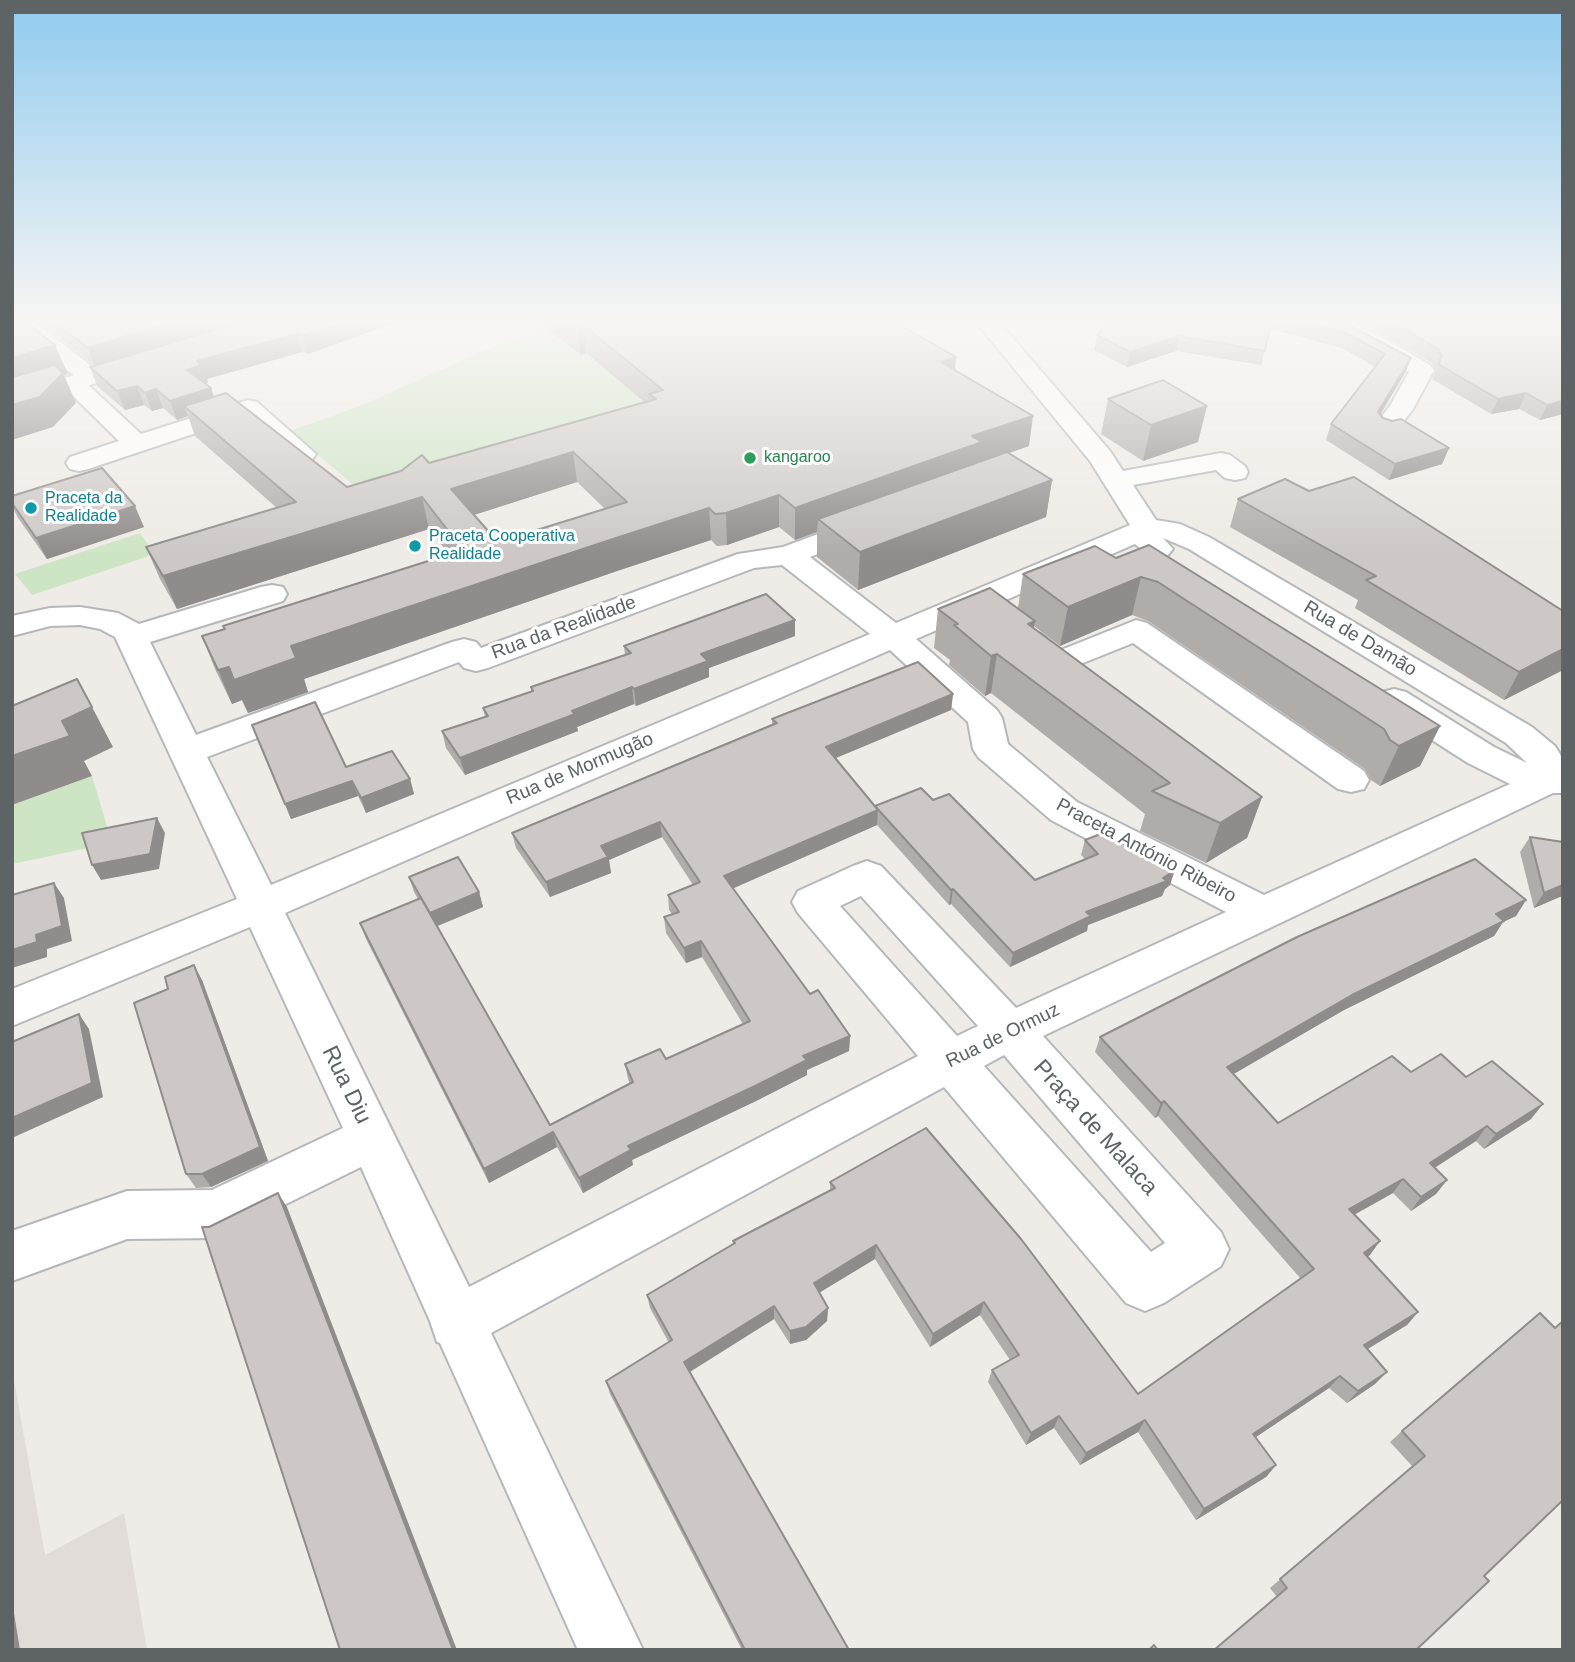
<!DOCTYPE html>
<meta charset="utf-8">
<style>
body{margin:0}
#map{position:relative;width:1575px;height:1662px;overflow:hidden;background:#efebe6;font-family:Helvetica,sans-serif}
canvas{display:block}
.frame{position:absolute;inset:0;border:14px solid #5e6466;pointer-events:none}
</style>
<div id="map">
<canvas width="1575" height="1662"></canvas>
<div class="frame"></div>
</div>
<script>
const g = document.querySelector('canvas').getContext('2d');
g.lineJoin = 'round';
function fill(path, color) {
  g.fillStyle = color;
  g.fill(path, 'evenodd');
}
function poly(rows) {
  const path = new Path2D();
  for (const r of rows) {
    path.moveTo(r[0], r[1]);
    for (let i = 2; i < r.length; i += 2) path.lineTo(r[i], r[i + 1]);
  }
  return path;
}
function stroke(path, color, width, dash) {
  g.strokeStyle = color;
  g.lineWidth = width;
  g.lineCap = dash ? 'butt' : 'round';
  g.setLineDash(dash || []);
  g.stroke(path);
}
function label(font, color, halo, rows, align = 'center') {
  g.font = font + ' Helvetica,sans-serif';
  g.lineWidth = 6;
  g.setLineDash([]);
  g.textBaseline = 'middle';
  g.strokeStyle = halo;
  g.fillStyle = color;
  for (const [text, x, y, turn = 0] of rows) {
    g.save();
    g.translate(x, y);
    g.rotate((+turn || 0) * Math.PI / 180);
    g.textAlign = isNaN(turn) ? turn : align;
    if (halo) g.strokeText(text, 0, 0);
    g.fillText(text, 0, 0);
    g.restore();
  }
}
const education = poly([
 [12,1368,45,1555,124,1513,147,1650,12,1650]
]);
const green = poly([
 [546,328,581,354,586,353,645,404,376,504,290,431,360,406,486,350],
 [140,533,155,554,32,595,15,574],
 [92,776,112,843,12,864,12,805]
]);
const minor = poly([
 [12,322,35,322,99,372,103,377,99,382,86,383,141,434,248,400,257,402,316,454,312,460,303,462,294,460,244,417,88,469,79,471,70,469,66,463,70,457,119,441,60,383,63,378,76,377,12,327,12,322],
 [976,322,999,322,1110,451,1123,471,1221,453,1230,455,1245,466,1248,472,1245,478,1235,480,1225,478,1216,470,1133,485,1156,520,1180,524,1209,537,1532,727,1555,746,1560,754,1563,762,1563,793,1553,793,1043,1036,1221,1232,1229,1249,1221,1266,1164,1303,1145,1311,1126,1303,944,1087,491,1333,643,1650,578,1650,440,1343,437,1342,430,1321,361,1167,217,1238,127,1239,12,1281,12,1231,127,1191,212,1190,343,1128,250,927,12,1026,12,989,237,899,115,637,100,629,80,625,50,626,12,636,12,616,50,608,80,607,118,613,139,624,261,587,272,585,283,587,287,594,283,601,150,642,196,735,452,642,464,639,476,642,481,648,738,554,783,547,867,516,877,519,881,525,877,531,810,557,896,623,1130,525,1090,461,976,322],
 [1163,538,1189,549,1506,743,1527,763,1494,747,1406,692,1394,689,1382,692,1377,700,1382,708,1468,763,1510,784,1264,895,1077,802,1008,744,1002,718,997,710,916,639,1135,544,1148,555,1158,558,1168,555,1173,549,1163,538],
 [782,565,870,634,271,885,207,757,459,662,464,668,476,671,488,668,754,568,782,565],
 [890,650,968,722,973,749,978,757,1051,820,1226,912,1016,1008,881,866,867,861,853,866,798,891,792,902,798,913,918,1056,469,1287,285,913,890,650],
 [861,896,978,1026,957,1036,840,906,861,896],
 [1004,1055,1165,1243,1151,1252,984,1066,1004,1055],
 [1323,322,1352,322,1388,340,1430,365,1434,370,1413,409,1396,431,1387,434,1378,431,1374,426,1390,406,1409,372,1326,327,1323,322],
 [1136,620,1147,623,1364,771,1369,780,1364,789,1351,792,1338,789,1133,643,1058,673,1046,670,1014,641,1019,634,1030,631,1041,634,1061,650,1136,620]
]);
const secondary = poly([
 [144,354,152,356,156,361,152,366,12,409,12,394,144,354]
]);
const wall = poly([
 [40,322,239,322,130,355,242,322,396,322,308,354,302,352,207,379,208,383,206,384,211,388,214,397,347,487,644,402,586,353,581,355,539,322,895,322,956,357,955,370,1029,446,1009,453,1052,480,1046,517,858,590,817,557,817,532,795,540,779,527,727,545,717,546,711,540,617,571,304,679,308,692,248,713,242,700,232,704,215,669,202,636,449,554,429,529,177,609,160,579,146,547,277,508,195,436,188,416,177,420,163,408,152,411,144,405,125,410,97,386,90,367,95,366],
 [577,482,605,509,498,542,474,515],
 [1109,322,1343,322,1411,358,1405,373,1380,415,1383,418,1449,448,1442,464,1389,480,1326,440,1331,424,1375,367,1342,348,1270,329,1261,365,1176,351,1127,367,1094,350,1097,335],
 [1359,322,1563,322,1563,414,1540,420,1519,409,1491,414,1432,379,1436,370,1432,363,1389,338],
 [1108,399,1198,442,1143,461,1101,434],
 [1309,491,1563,611,1563,670,1504,700,1355,608,1358,600,1230,527,1238,499],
 [12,496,144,527,47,559,18,518,12,506],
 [1116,558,1440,726,1420,766,1380,786,1371,780,1365,769,1148,621,1132,615,1060,646,1034,626,1034,628,1262,797,1247,838,1206,863,1140,831,1145,814,991,693,985,696,949,665,950,660,934,648,938,609,1018,608,1023,574],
 [795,620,795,636,709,668,709,677,636,706,634,704,577,727,578,731,465,775,446,748,442,731,485,717,483,708,531,692,531,687,625,655,624,646],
 [953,694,951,710,836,758,875,806,933,800,1035,880,1085,859,1081,855,1085,840,1170,885,1165,889,1162,896,1088,925,1087,931,1010,967,951,904,949,905,877,825,733,888,810,994,850,1036,849,1051,807,1070,807,1075,756,1101,632,1160,633,1165,583,1193,557,1147,489,1183,366,939,360,923,418,899,414,892,409,877,479,892,483,907,437,926,550,1125,630,1084,628,1079,625,1064,666,1059,743,1024,702,957,686,963,666,933,664,917,672,914,669,910,668,895,693,885,662,837,609,860,611,873,550,897,516,848,512,833,772,724,772,719],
 [252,725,346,767,410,779,414,794,366,813,358,796,291,819],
 [1530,837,1563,842,1563,898,1562,896,1534,908,1520,852],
 [1526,900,1516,916,1503,922,1494,936,1344,1010,1233,1074,1278,1123,1411,1072,1466,1077,1531,1119,1484,1149,1476,1141,1434,1168,1447,1180,1436,1194,1411,1211,1393,1193,1354,1215,1370,1255,1367,1257,1418,1312,1407,1325,1367,1349,1375,1384,1347,1403,1329,1388,1256,1437,1276,1465,1266,1477,1196,1520,1138,1432,1080,1465,1054,1428,1026,1445,988,1382,992,1370,1010,1360,980,1315,930,1347,875,1259,819,1292,828,1308,827,1321,806,1340,790,1344,774,1319,690,1372,849,1650,742,1650,610,1394,606,1381,669,1343,650,1308,647,1295,733,1244,733,1241,830,1190,830,1182,1138,1394,1301,1279,1158,1116,1155,1118,1095,1052,1100,1037],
 [202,980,268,1161,211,1187,196,1188,186,1174],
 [1540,1313,1484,1576,1277,1597,1270,1588,1413,1467,1390,1442,1402,1431]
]);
const shadedWall = poly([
 [173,322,239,322,95,366,88,348],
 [342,322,396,322,308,354,303,336],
 [583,325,586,353,581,355,577,326],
 [297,334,302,352,207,379,208,383,194,388,187,370,197,361],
 [1179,336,1176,351,1127,367,1130,352],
 [55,345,68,374,64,375,76,403,53,427,12,440,12,358],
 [956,357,953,386,941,362],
 [1411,358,1405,373,1372,428,1378,412],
 [137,386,144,405,125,410,117,391],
 [211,388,217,407,184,406,188,416,177,420,170,401],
 [156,389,163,408,152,411,145,393],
 [1526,393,1519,409,1491,414,1498,399],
 [1563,401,1563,414,1540,420,1547,405],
 [1207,406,1198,442,1143,461,1151,425],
 [1033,416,1029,446,818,519,817,532,795,540,795,508,972,436],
 [1449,448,1442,464,1389,480,1395,464],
 [573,452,577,482,458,520,451,489],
 [1052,480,1046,517,858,590,860,552],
 [779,495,779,527,727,545,726,513],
 [422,497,429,529,177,609,163,576],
 [135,506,144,527,47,559,36,538],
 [709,508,711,540,617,571,304,679,308,692,248,713,242,700,232,704,218,670,613,539],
 [1141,577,1132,615,1060,646,1068,607],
 [795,620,795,636,709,668,709,677,636,706,634,689,701,654],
 [1035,621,1028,660,1028,624],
 [1563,649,1563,670,1504,700,1519,672],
 [997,654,991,693,985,696,991,656],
 [632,687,634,704,577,727,578,731,465,775,460,758],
 [953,694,951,710,826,762,826,747],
 [92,707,113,747,84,761,92,776,12,805,12,756,62,721],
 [1440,726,1420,766,1380,786,1399,746],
 [410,779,414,794,366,813,361,798],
 [352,781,358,796,291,819,285,804],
 [1262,797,1247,838,1206,863,1220,823],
 [878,810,877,825,725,892,724,876],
 [157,818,165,833,159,869,101,880,92,865],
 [660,822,662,837,609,860,611,873,550,897,546,882,601,846],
 [1175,870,1170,885,1165,889,1162,896,1088,925,1087,931,1010,967,1013,953,1086,912,1163,878],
 [54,883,64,898,72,941,47,949,47,957,12,968,12,950,36,935],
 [1563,885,1562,896,1534,908,1544,893],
 [953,889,951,904,949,905,951,890],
 [479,892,483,907,435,927,430,913],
 [1526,900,1516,916,1503,922,1494,936,1344,1010,1220,1082,1227,1067,1496,914],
 [701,941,702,957,686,963,684,948],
 [194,965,202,980,268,1161,211,1187,202,1174],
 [79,1014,89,1029,103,1097,12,1138,12,1118],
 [850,1036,849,1051,807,1070,807,1075,756,1101,632,1160,633,1165,583,1193,579,1178,628,1146,803,1056],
 [1164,1101,1158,1116,1155,1118,1161,1103],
 [1543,1104,1531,1119,1484,1149,1496,1134],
 [1487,1126,1476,1141,1419,1178,1430,1163],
 [553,1132,557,1147,489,1183,484,1169],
 [1403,1179,1393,1193,1339,1223,1349,1209],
 [1447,1180,1436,1194,1411,1211,1421,1197],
 [278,1193,287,1207,457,1650,453,1650],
 [1380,1241,1370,1255,1354,1266,1364,1253],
 [876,1245,875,1259,814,1296,814,1283],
 [984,1302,980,1315,930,1347,933,1334],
 [774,1306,774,1319,686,1374,684,1362],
 [828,1308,827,1321,806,1340,790,1344,790,1331],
 [1418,1312,1407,1325,1353,1358,1364,1345],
 [1387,1372,1375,1384,1347,1403,1358,1391],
 [1340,1376,1329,1388,1244,1445,1253,1434],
 [1059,1416,1054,1428,1026,1445,1031,1433],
 [1145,1420,1138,1432,1080,1465,1086,1453],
 [1276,1465,1266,1477,1196,1520,1204,1509],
 [12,1601,20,1650,12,1650]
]);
const building = poly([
 [12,322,26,322,55,345,12,358,12,322],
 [55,322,173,322,88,348,55,322],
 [242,322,342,322,303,336,297,334,197,361,202,365,187,370,211,388,170,401,156,389,145,393,137,386,117,391,90,367,242,322],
 [572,322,895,322,956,357,941,362,1033,416,972,436,982,442,795,508,779,495,726,513,715,514,709,508,613,539,291,646,296,658,234,680,229,667,218,670,202,636,225,629,223,626,463,550,422,497,163,576,146,547,296,502,184,406,226,393,347,487,401,471,422,455,429,463,656,399,649,394,663,390,583,325,577,326,572,322],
 [573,452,627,502,498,542,451,489,573,452],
 [1109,322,1271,322,1265,351,1179,336,1130,352,1097,335,1109,322],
 [1303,322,1343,322,1411,358,1378,412,1383,418,1392,421,1401,419,1449,448,1395,464,1331,424,1385,354,1347,334,1303,322],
 [1393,322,1563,322,1563,401,1547,405,1526,393,1498,399,1438,364,1442,356,1438,349,1393,322],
 [55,365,63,373,40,397,12,405,12,377,55,365],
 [1163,380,1207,406,1151,425,1108,399,1163,380],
 [1007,452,1052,480,860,552,818,519,1007,452],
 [102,468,135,506,36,538,12,503,12,496,102,468],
 [1354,477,1563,611,1563,649,1519,672,1366,580,1376,576,1238,499,1285,479,1309,491,1354,477],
 [1149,545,1440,726,1399,746,1390,740,1384,729,1158,582,1141,577,1068,607,1023,574,1095,546,1116,558,1149,545],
 [990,588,1035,621,1028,624,1262,797,1220,823,1152,791,1170,783,997,654,991,656,954,625,958,624,938,609,990,588],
 [766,594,795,620,701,654,708,661,634,689,632,687,572,711,575,714,460,758,442,731,488,716,483,708,533,691,531,687,631,653,624,646,766,594],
 [918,662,953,694,826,747,878,810,724,876,810,994,818,990,850,1036,803,1056,807,1060,755,1086,628,1146,631,1150,579,1178,553,1132,484,1169,360,923,421,898,550,1125,633,1082,625,1064,660,1049,666,1059,750,1021,701,941,684,948,664,917,679,912,668,895,700,882,660,822,601,846,608,857,546,882,512,833,777,723,772,719,918,662],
 [77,679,92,707,62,721,70,736,12,756,12,706,77,679],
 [315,702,346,767,392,751,410,779,361,798,352,781,285,804,252,725,315,702],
 [921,788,933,800,949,794,1035,880,1098,854,1085,840,1103,833,1175,870,1163,878,1167,881,1086,912,1091,916,1013,953,953,889,951,890,875,806,921,788],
 [157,818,150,854,92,865,82,833,157,818],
 [1530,837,1563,842,1563,885,1544,893,1530,837],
 [458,857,479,892,430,913,409,877,458,857],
 [1475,859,1526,900,1496,914,1504,921,1352,995,1227,1067,1278,1123,1392,1056,1411,1072,1441,1054,1466,1077,1492,1061,1543,1104,1496,1134,1487,1126,1430,1163,1447,1180,1421,1197,1403,1179,1349,1209,1380,1241,1364,1253,1418,1312,1364,1345,1387,1372,1358,1391,1340,1376,1253,1434,1276,1465,1204,1509,1145,1420,1086,1453,1059,1416,1031,1433,992,1370,1019,1355,984,1302,933,1334,876,1245,814,1283,828,1308,806,1327,790,1331,774,1306,684,1362,849,1650,745,1650,606,1381,672,1340,647,1295,735,1243,733,1241,835,1188,830,1182,926,1128,1021,1239,1138,1394,1314,1269,1164,1101,1161,1103,1100,1037,1297,937,1475,859],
 [54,883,62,926,36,935,37,942,12,950,12,895,54,883],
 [194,965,260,1147,202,1174,186,1174,134,1003,168,989,165,977,194,965],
 [79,1014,92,1083,12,1118,12,1042,79,1014],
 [278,1193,453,1650,340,1650,202,1227,209,1227,278,1193],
 [1540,1313,1555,1328,1563,1321,1563,1500,1484,1576,1489,1581,1416,1650,1214,1650,1287,1588,1280,1579,1425,1456,1402,1431,1540,1313],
 [1154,1645,1158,1650,1149,1650,1154,1645]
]);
const markers = [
 [750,458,7,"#2e9e5b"],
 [31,508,7,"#0f9aa8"],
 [415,546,7,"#0f9aa8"]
];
const farLeisurenames = [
 ["kangaroo",764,458]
];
const farCulturenames = [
 ["Praceta da",45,499],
 ["Realidade",45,517],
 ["Praceta Cooperativa",429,537],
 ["Realidade",429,555]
];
const streetNames = [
 ["Rua da Realidade",564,628,-20],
 ["Rua de Damão",1360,639,31],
 ["Rua de Mormugão",580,769,-23],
 ["Praceta António Ribeiro",1146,851,28],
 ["Rua de Ormuz",1003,1036,-26]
];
const nearStreetnames = [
 ["Rua Diu",346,1085,64],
 ["Praça de Malaca",1095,1128,48]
];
fill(education, '#e2dcd8');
fill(green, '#cee5c5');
stroke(minor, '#b4b8ba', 4);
stroke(secondary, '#b3b8ba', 4);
fill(minor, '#fff');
fill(secondary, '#fff');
fill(wall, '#b0acaa');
fill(shadedWall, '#908c8b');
fill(building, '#cdc8c6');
stroke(building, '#908c8b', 2);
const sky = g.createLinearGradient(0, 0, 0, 555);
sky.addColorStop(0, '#90cbef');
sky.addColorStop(0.58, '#f8f6f4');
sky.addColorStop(1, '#f8f6f400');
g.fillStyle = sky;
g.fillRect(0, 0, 1575, 555);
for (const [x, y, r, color] of markers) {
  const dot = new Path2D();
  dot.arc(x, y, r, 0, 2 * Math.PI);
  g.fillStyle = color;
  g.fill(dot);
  stroke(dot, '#fff', 2.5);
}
label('16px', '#27864d', '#fff', farLeisurenames, 'left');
label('16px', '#0d838f', '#fff', farCulturenames, 'left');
label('19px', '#5e6466', '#fff', streetNames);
label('23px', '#5e6466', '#fff', nearStreetnames);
</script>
